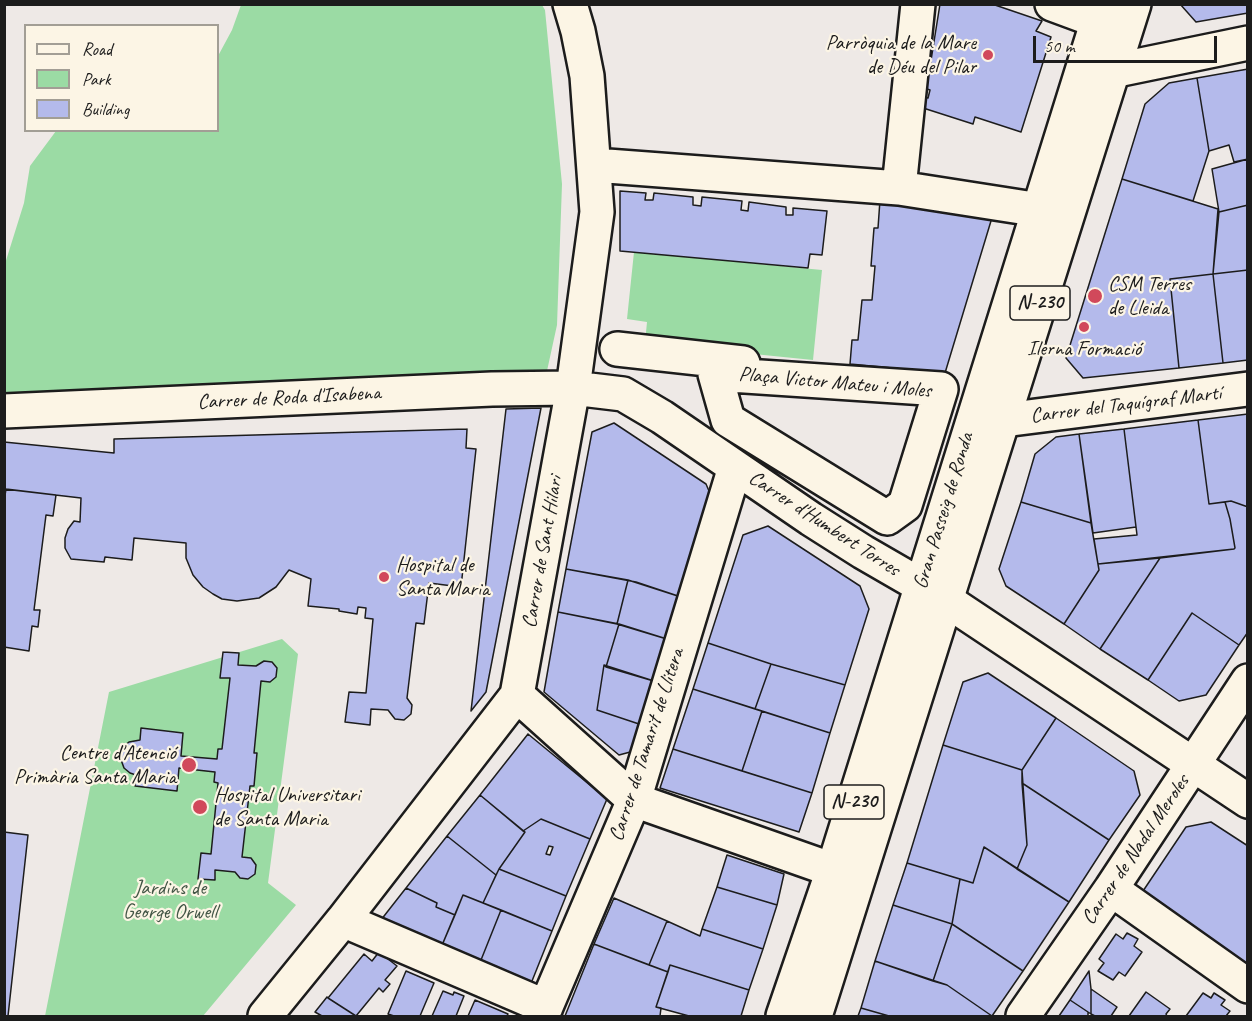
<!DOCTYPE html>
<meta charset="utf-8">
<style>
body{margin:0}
#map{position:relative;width:1252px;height:1021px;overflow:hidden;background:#eee9e6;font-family:Caveat,sans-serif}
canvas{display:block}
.frame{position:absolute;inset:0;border:6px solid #1c1c1c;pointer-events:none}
.legend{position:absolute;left:24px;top:24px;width:195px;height:108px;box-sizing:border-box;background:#fcf5e5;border:2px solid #a29e95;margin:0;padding:8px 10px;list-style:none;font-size:18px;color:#1c1c1c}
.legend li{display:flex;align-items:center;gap:12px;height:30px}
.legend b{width:30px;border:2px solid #a29e95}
.scale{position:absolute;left:1033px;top:36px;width:184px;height:27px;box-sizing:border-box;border:3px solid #1c1c1c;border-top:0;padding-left:8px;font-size:18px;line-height:21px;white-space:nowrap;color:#1c1c1c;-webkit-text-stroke:4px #fcf5e5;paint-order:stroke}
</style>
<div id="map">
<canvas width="1252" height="1021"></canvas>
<div class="frame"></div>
<ul class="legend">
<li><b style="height:8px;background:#fcf5e5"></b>Road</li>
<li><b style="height:16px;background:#9bdba4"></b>Park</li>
<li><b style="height:16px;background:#b4baeb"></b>Building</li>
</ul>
<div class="scale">50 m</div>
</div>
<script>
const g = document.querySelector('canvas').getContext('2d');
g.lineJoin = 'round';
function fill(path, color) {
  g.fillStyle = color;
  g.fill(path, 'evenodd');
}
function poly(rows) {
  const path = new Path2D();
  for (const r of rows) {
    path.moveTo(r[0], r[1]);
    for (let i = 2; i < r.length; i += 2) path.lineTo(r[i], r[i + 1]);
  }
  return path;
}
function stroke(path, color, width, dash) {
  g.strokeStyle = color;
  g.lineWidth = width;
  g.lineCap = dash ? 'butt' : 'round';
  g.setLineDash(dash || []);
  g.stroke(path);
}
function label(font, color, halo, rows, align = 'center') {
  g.font = font + ' Caveat,sans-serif';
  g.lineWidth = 4.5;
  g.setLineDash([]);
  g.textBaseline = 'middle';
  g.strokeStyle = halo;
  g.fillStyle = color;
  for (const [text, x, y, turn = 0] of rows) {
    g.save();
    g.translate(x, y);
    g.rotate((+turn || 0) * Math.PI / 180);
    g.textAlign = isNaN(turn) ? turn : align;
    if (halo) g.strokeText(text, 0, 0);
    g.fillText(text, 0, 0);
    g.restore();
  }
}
const green = poly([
 [241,5,542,5,545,10,562,184,557,325,545,380,5,399,4,267,24,203,30,166,56,131,218,130,218,56,232,30],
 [634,252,822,270,813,360,645,343,647,322,627,319],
 [282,639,298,654,268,883,296,905,203,1016,45,1016,109,692]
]);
const building = poly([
 [940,4,992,4,1042,21,1036,31,1051,37,1021,132,975,117,973,124,920,107,922,97,928,98,930,90,927,89,925,85,925,78,929,73,940,4],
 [1180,4,1248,4,1248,13,1196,22,1180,4],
 [1248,69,1248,159,1234,162,1229,145,1209,151,1197,78,1248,69],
 [1197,78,1209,151,1193,201,1122,179,1145,104,1169,83,1197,78],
 [1248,159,1248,205,1219,212,1212,169,1248,159],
 [1122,179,1218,209,1213,274,1170,279,1179,368,1083,378,1066,358,1122,179],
 [620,191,646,193,645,200,653,200,654,193,693,197,693,205,701,206,702,197,742,201,741,210,748,211,749,202,786,207,786,215,793,215,793,208,827,211,822,255,810,254,808,268,620,251,620,191],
 [880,200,994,211,945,373,850,364,852,340,858,340,862,300,872,300,875,266,871,266,874,228,878,228,880,200],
 [1248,205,1248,270,1213,274,1219,212,1248,205],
 [1248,270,1248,360,1223,363,1213,274,1248,270],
 [1213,274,1223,363,1179,368,1170,279,1213,274],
 [541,408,486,692,471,711,506,409,541,408],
 [1248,414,1248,507,1231,501,1209,504,1198,420,1248,414],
 [1198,420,1209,504,1225,502,1230,519,1235,548,1234,549,1098,564,1094,539,1137,535,1124,429,1198,420],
 [614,423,706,484,715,505,684,598,636,582,566,569,592,432,614,423],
 [467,429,466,448,476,449,461,587,429,583,424,624,416,623,407,698,412,705,411,714,404,720,395,719,388,710,371,709,370,725,345,722,349,692,366,693,373,619,365,618,366,608,358,607,357,614,339,611,339,609,308,606,311,579,289,570,276,587,259,598,237,601,222,599,213,594,203,587,193,575,186,558,186,543,134,538,132,560,105,557,104,562,71,559,65,548,65,538,68,529,74,521,80,522,81,498,4,489,4,442,114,453,114,439,467,429],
 [1124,429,1136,527,1093,533,1079,434,1124,429],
 [1079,434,1091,523,1021,502,1035,454,1056,437,1079,434],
 [6,489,56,495,53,516,46,515,34,610,40,610,38,627,32,626,29,651,4,647,4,502,6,489],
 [1231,501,1248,507,1248,632,1239,645,1192,613,1148,680,1100,649,1160,558,1234,549,1235,548,1230,519,1225,502,1231,501],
 [1021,502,1091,523,1099,570,1064,624,1006,586,999,569,1021,502],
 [768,526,860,586,869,609,845,685,771,664,708,643,743,535,768,526],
 [1160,558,1100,649,1064,624,1099,570,1098,564,1160,558],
 [566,569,628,580,617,624,558,612,566,569],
 [628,580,684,598,670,640,617,624,628,580],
 [558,612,619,624,606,667,604,665,597,710,642,725,634,751,619,755,544,692,558,612],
 [1192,613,1239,645,1206,695,1179,701,1148,680,1192,613],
 [619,624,670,640,657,682,606,667,619,624],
 [708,643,771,664,755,709,693,689,708,643],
 [223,652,239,653,238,665,256,666,264,661,272,662,277,668,276,677,270,682,261,681,254,753,257,753,254,786,250,786,242,857,251,858,256,865,255,874,248,879,240,878,235,872,215,870,215,880,198,879,201,853,211,854,218,783,214,782,215,772,179,768,177,791,135,786,136,775,130,773,124,768,120,757,124,746,129,742,140,740,141,728,183,733,181,756,217,759,218,749,222,749,230,678,220,678,223,652],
 [771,664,845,685,830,733,755,709,771,664],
 [604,665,657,682,642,725,597,710,604,665],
 [988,673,1056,718,1022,770,943,745,963,682,988,673],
 [693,689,762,711,742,771,673,749,693,689],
 [762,711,830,733,812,793,742,771,762,711],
 [1056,718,1134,771,1140,795,1109,840,1022,783,1022,770,1056,718],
 [528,734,607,799,590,839,541,819,523,831,480,795,528,734],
 [943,745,1022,770,1027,845,1017,869,984,847,973,883,907,863,943,745],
 [673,749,812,793,799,832,660,788,673,749],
 [1022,783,1109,840,1069,902,1017,869,1027,845,1022,783],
 [480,795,525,832,499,869,496,875,447,836,480,795],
 [541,819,590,839,566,896,499,869,525,832,523,831,541,819],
 [549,846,553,847,550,855,546,854,549,846],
 [1211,822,1248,846,1248,973,1139,897,1186,827,1211,822],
 [4,832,28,835,8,1016,4,1016,4,832],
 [447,836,496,875,483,903,463,895,455,915,436,907,437,903,406,888,447,836],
 [984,847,1069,902,1023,971,952,924,960,879,973,883,984,847],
 [727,855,784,874,777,905,717,887,727,855],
 [907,863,960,879,952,924,893,905,907,863],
 [499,869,566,896,552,931,483,903,499,869],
 [717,887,777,905,763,949,702,929,717,887],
 [406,888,437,903,436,907,455,915,440,950,377,925,406,888],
 [463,895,501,910,479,965,440,950,463,895],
 [614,898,667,921,649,965,594,944,614,898],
 [893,905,952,924,933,981,875,961,893,905],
 [501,910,552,931,530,986,479,965,501,910],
 [667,921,700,936,702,929,763,949,749,990,670,965,668,972,649,965,667,921],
 [952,924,1023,971,992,1016,947,985,933,981,952,924],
 [1127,933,1138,939,1134,946,1142,952,1125,976,1119,972,1113,980,1098,971,1104,963,1099,959,1116,934,1123,939,1127,933],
 [594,944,668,972,656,1007,661,1008,660,1016,565,1016,594,944],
 [379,952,397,966,385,980,390,984,383,992,379,988,356,1016,328,998,364,954,372,961,379,952],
 [875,961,947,985,992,1016,889,1016,861,1008,875,961],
 [670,965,749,990,741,1016,689,1016,656,1007,670,965],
 [406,971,434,983,420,1016,394,1016,388,1014,406,971],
 [1089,971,1091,989,1091,1014,1070,1000,1089,971],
 [1091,989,1117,1007,1111,1016,1095,1016,1091,1014,1091,989],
 [443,991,453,995,454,992,464,996,456,1016,432,1016,443,991],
 [1146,992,1170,1009,1166,1014,1167,1016,1129,1016,1146,992],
 [1203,993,1211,998,1214,993,1225,1000,1221,1005,1230,1011,1226,1016,1186,1016,1203,993],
 [327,997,328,998,356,1016,322,1016,315,1012,327,997],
 [475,1000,508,1014,507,1016,468,1016,475,1000],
 [1070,1000,1088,1012,1088,1016,1059,1016,1070,1000],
 [861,1008,889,1016,858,1016,861,1008]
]);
const minor = poly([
 [1052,4,1098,21],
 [1112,71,1248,43],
 [594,165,899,188,1040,210],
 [899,188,918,4],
 [617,349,743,363],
 [715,374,941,389,905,505,887,518,728,420,715,374],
 [4,411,492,389,573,388,623,394,662,417,811,519,863,552,946,600,1248,801],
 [1004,420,1248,389],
 [517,695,634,800,833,870],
 [1111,889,1248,986],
 [343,920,546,1007],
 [265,1016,343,920,517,695,573,388,597,212,587,76,578,31,570,4],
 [542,1016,634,800,735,467],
 [1023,1016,1111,889,1248,681]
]);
const major = poly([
 [783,1016,833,870,1103,4],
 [815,1016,1134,4]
]);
const markers = [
 [988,55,6,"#d1495b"],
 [1095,296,8,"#d1495b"],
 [1084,327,6,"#d1495b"],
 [384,577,6,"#d1495b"],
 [189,765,8,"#d1495b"],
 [200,807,8,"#d1495b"]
];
const shields = [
 [1040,303,60],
 [854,802,60]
];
const shieldNames = [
 ["N-230",1040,303],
 ["N-230",854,802]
];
const poiNames = [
 ["Parròquia de la Mare",976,43,"right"],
 ["de Déu del Pilar",976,67,"right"],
 ["CSM Terres",1108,284],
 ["de Lleida",1108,308],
 ["Ilerna Formació",1084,349,"center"],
 ["Hospital de",396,565],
 ["Santa Maria",396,589],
 ["Centre d'Atenció",176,753,"right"],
 ["Primària Santa Maria",176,777,"right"],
 ["Hospital Universitari",214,795],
 ["de Santa Maria",214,819]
];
const streetNames = [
 ["Plaça Victor Mateu i Moles",835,383,5],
 ["Carrer de Roda d'Isabena",289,398,-3],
 ["Carrer del Taquígraf Martí",1126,405,-7],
 ["Gran Passeig de Ronda",944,511,-73],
 ["Carrer d'Humbert Torres",824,524,33],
 ["Carrer de Sant Hilari",543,552,-80],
 ["Carrer de Tamarit de Llitera",647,745,-72],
 ["Carrer de Nadal Meroles",1136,850,-56]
];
const parkNames = [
 ["Jardins de",170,888],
 ["George Orwell",170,912]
];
fill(green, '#9bdba4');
fill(building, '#b4baeb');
stroke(building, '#1c1c1c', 1.5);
stroke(minor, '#1c1c1c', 38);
stroke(major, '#1c1c1c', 38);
stroke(minor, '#fcf5e5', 33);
stroke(major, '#fcf5e5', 33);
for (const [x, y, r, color] of markers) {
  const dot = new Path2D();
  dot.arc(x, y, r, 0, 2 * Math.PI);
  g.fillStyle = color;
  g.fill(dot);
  stroke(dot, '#fcf5e5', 2);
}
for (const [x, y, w] of shields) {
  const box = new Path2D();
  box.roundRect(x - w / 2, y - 17, w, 34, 4.5);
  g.fillStyle = '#fcf5e5';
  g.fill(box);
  stroke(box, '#1c1c1c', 1.5);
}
label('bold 20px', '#1c1c1c', null, shieldNames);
label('21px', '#1c1c1c', '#fcf5e5', poiNames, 'left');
label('21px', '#1c1c1c', '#fcf5e5', streetNames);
label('21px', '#425545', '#fcf5e5', parkNames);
</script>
